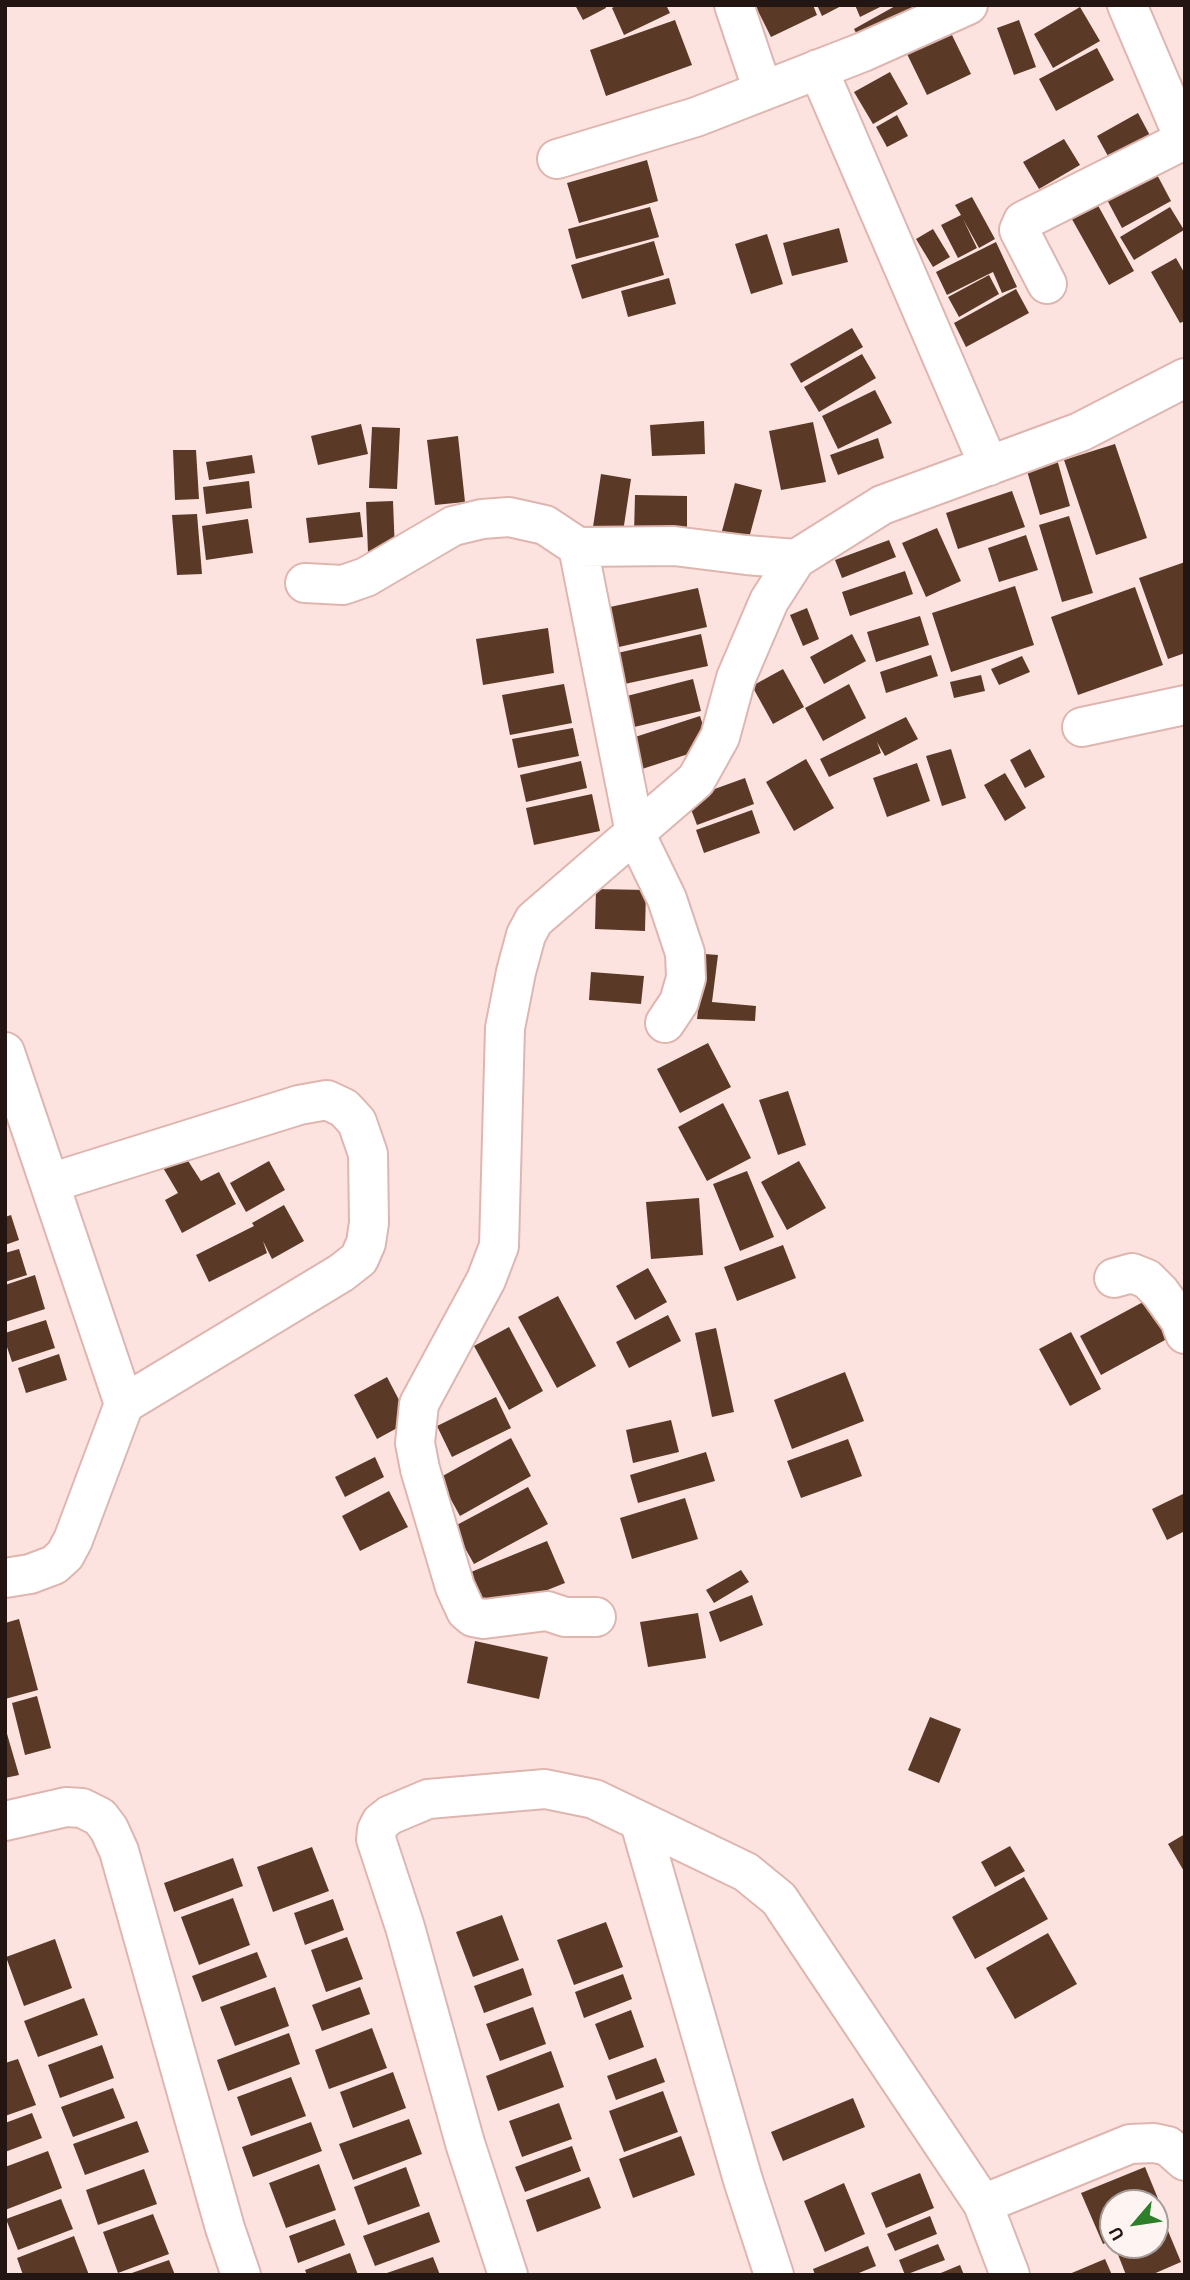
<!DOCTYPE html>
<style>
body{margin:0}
#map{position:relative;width:1190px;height:2280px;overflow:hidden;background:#fde3df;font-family:"Alegreya Sans",sans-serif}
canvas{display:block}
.frame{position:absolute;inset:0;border:7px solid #231512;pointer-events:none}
.north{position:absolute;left:1099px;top:2189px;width:70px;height:70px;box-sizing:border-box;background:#fef5f3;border:2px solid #a69b99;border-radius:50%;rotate:241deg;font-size:19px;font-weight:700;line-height:28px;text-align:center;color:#231512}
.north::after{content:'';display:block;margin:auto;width:24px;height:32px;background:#2d7f2a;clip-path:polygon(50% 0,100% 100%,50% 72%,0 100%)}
</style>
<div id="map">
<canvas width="1190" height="2280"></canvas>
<div class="frame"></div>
<div class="north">U</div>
</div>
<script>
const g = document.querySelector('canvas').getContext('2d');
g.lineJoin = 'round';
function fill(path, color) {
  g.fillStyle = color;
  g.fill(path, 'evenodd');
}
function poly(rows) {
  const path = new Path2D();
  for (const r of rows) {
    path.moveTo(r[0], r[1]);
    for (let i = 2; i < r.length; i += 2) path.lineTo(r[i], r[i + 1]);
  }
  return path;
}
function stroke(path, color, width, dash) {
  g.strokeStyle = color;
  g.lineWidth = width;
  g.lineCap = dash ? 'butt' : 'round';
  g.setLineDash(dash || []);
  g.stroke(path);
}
const building = poly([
 [575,5,605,5,606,8,583,20],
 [617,5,666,5,670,13,624,35,612,8],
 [755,5,813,5,817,15,771,37],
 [817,5,843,5,822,16],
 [855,5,884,5,860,17],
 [897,5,932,5,864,48,854,29],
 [1080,7,1100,41,1053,68,1034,34],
 [675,20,692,65,606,96,590,50],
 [1019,20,1036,67,1014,75,997,28],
 [951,33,971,74,927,95,907,54],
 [1097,48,1114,80,1056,111,1039,79],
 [890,72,908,104,873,124,854,92],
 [1138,113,1155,145,1114,167,1097,136],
 [897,115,908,136,887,147,876,127],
 [1064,139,1080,165,1039,189,1023,162],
 [647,160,658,201,579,223,567,183],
 [1154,169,1171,201,1122,228,1105,196],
 [972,197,995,239,979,248,963,219,977,248,958,258,941,225,961,215,955,205],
 [1095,200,1134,271,1109,285,1069,214],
 [650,207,659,237,576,259,568,229],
 [1170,207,1184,230,1134,260,1120,237],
 [839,228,848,262,792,276,783,243],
 [933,229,950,257,933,267,916,239],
 [767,234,783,284,751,294,735,244],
 [654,241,664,275,582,299,571,265],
 [996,242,1017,287,1002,293,993,272,947,295,936,272],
 [1176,258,1185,274,1185,321,1180,323,1151,272],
 [989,275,999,294,959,317,948,297],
 [669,278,676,304,628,317,621,291],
 [1016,289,1029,313,966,347,954,323],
 [852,328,863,347,801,383,790,364],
 [862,354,876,378,819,412,804,387],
 [875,390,892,423,838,449,822,416],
 [704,421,705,454,652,456,650,425],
 [813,422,826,482,781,490,769,431],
 [361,424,368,454,318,465,311,436],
 [372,427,400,428,397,489,369,488],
 [458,436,465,502,435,505,427,440],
 [878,438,884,458,838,475,830,455],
 [1115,444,1147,538,1096,555,1064,460],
 [173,450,196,450,199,499,175,500],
 [1055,452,1070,506,1040,515,1024,461],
 [252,455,255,473,209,480,206,462],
 [601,474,631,479,623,532,593,527],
 [249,481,252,508,206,514,203,487],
 [735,483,762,490,749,538,722,531],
 [1012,491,1025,527,958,549,946,513],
 [635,495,687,496,687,534,634,533],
 [393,501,395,552,368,553,366,502],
 [360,512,363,537,309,543,306,518],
 [197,514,202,574,177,575,172,515],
 [1069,516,1093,593,1062,602,1039,525],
 [248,519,253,553,206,560,202,526],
 [937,528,961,581,926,597,902,543],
 [1026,535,1038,570,999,582,988,548],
 [889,540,896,557,842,578,835,560],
 [1185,562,1185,653,1168,659,1139,578],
 [905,571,913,594,850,616,842,592],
 [1015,586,1034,645,951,672,932,613],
 [1135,587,1163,665,1078,695,1051,617],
 [698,588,707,627,619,647,610,607],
 [807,608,819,639,803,646,790,615],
 [920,616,929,645,876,662,867,632],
 [548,628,554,673,483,685,476,639],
 [701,634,708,666,620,685,613,654],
 [852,634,866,661,824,684,810,657],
 [931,655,938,676,886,693,880,672],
 [1022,656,1030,672,999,685,991,669],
 [783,669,804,707,773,724,752,686],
 [981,675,985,691,954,698,950,682],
 [693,679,701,711,630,728,623,697],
 [564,684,572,723,510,735,502,695],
 [849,684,866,718,823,741,805,708],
 [700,716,710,747,642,769,632,738],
 [906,717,918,739,885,756,877,742,881,753,829,777,820,759],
 [573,728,579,756,518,768,512,739],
 [951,749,966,798,942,806,926,756],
 [1030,749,1045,777,1025,788,1010,760],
 [806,759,834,808,794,831,766,782],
 [581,761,587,788,526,802,520,775],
 [917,763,930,801,887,817,873,778],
 [1005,773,1026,808,1005,821,984,785],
 [745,778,754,804,697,825,687,799],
 [592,794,600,831,534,845,526,808],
 [752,810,760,833,704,853,696,830],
 [596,889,646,890,645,931,595,929],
 [705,954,718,955,712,1002,756,1006,755,1021,697,1019],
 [591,972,644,976,641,1004,589,1000],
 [708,1043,731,1087,680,1113,657,1069],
 [788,1091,806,1145,778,1155,759,1100],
 [723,1103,751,1158,707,1181,678,1127],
 [183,1153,201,1181,219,1172,236,1204,182,1233,165,1200,178,1193,162,1166],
 [269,1161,285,1190,246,1212,230,1183],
 [799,1161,826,1208,787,1230,761,1182],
 [747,1171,774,1237,740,1251,713,1184],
 [699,1198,703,1255,651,1259,646,1202],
 [284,1205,304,1241,272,1259,263,1241,267,1253,209,1282,196,1255,254,1226,252,1223],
 [11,1215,19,1240,5,1245,5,1217],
 [783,1245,796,1278,737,1301,724,1267],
 [19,1249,27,1275,5,1282,5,1253],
 [648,1268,667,1302,635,1320,616,1286],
 [35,1275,45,1309,5,1322,5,1285],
 [1156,1295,1176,1334,1101,1375,1080,1336],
 [558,1296,596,1366,557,1388,518,1317],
 [668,1315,681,1341,629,1368,616,1342],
 [46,1320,55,1348,12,1362,5,1341,5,1333],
 [509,1327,543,1391,509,1410,474,1346],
 [716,1328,734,1412,712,1417,695,1333],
 [1071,1332,1101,1389,1070,1406,1039,1349],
 [59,1354,67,1380,26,1393,18,1368],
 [845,1372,864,1421,792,1449,774,1400],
 [387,1377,410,1421,377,1439,354,1395],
 [496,1397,511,1428,452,1457,437,1426],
 [671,1420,679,1452,633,1463,626,1430],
 [511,1438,531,1476,460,1516,439,1478],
 [848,1439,862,1476,801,1498,787,1461],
 [706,1452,715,1481,638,1503,630,1475],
 [375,1457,384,1477,345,1497,335,1477],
 [528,1487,548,1524,474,1564,453,1527],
 [389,1491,408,1527,360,1551,342,1516],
 [1185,1493,1185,1531,1167,1540,1152,1509],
 [685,1498,698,1539,632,1559,620,1518],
 [547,1541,565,1583,487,1614,471,1572],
 [741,1570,749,1582,714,1603,706,1590],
 [752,1595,763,1625,720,1642,709,1612],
 [698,1613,706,1658,648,1667,640,1622],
 [19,1619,38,1690,5,1699,5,1623],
 [475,1641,548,1657,539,1699,467,1683],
 [37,1696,51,1748,25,1755,12,1703],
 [930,1717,961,1729,939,1783,908,1770],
 [5,1727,19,1775,5,1778],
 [1185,1834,1185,1873,1168,1844],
 [1010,1846,1025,1871,995,1887,981,1862],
 [312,1847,329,1891,273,1912,257,1867],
 [233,1858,243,1886,174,1912,164,1883],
 [1024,1877,1048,1919,975,1959,952,1917],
 [233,1898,250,1945,199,1965,181,1917],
 [333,1899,344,1930,305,1945,294,1913],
 [502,1915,519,1960,473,1977,456,1932],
 [606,1922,623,1967,574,1985,557,1940],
 [1048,1933,1077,1984,1015,2019,986,1968],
 [347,1937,363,1979,326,1992,311,1950],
 [55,1939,72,1988,24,2006,6,1957],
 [257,1952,267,1977,202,2002,192,1976],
 [523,1968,532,1995,484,2013,474,1986],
 [623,1974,632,1999,584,2018,575,1992],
 [275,1987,289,2026,235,2046,220,2007],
 [360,1987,370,2014,322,2031,312,2005],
 [84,1998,98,2035,38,2057,24,2021],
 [533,2007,546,2044,500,2061,486,2024],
 [631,2010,644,2047,609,2060,595,2024],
 [372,2028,387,2068,329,2089,315,2050],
 [289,2033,300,2064,228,2091,217,2060],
 [102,2045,114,2078,60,2098,48,2065],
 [551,2051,564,2087,498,2111,486,2076],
 [656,2058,665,2082,616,2100,607,2076],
 [18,2059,36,2105,5,2116,5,2063],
 [393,2072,406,2108,353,2128,340,2092],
 [291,2077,306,2116,251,2136,237,2097],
 [113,2088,125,2118,73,2137,61,2107],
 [663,2091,678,2132,624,2152,609,2111],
 [853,2098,865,2127,783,2161,771,2132],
 [559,2103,572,2139,522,2157,509,2121],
 [32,2113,42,2138,5,2152,5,2123],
 [409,2119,422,2154,353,2180,339,2144],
 [137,2121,149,2152,85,2175,73,2144],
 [311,2122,322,2151,253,2177,242,2147],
 [681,2136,695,2175,633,2198,619,2159],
 [572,2146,581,2171,525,2192,515,2167],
 [48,2151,62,2188,5,2210,5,2167],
 [319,2164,336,2210,286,2228,269,2183],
 [406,2167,420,2206,368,2225,354,2187],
 [1145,2167,1166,2218,1155,2222,1155,2203,1113,2203,1113,2240,1103,2244,1081,2193],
 [144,2169,157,2204,98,2225,86,2190],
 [920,2173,934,2208,886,2228,871,2193],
 [589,2177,601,2208,537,2232,526,2200],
 [844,2183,865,2234,825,2252,804,2201],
 [61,2199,73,2229,18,2250,6,2219],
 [429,2212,440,2242,375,2266,363,2236],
 [153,2214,169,2254,118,2273,103,2232],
 [930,2216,937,2234,895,2251,887,2234],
 [335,2219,345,2245,298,2263,289,2236],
 [1166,2226,1181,2262,1151,2275,1126,2275,1115,2247,1120,2245,1155,2245,1155,2230],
 [74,2236,89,2275,23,2275,17,2258],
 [938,2244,945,2260,905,2275,899,2260],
 [868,2246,876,2266,854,2275,815,2275,813,2269],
 [350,2253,358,2275,307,2275,305,2270],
 [433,2257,440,2275,384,2275,384,2274],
 [1105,2259,1112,2275,1067,2275],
 [169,2260,175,2275,129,2275,129,2274],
 [960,2265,964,2275,936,2275]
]);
const minor = poly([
 [734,5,763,91],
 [1127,5,1185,141],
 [818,69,989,466],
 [557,159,696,117,863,52,968,5],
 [1047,284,1019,230,1023,221,1184,140],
 [578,547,635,833,667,899,685,953,686,978,679,1002,665,1023],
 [305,583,343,585,366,577,453,526,482,519,509,517,545,525,578,547,674,546,746,555,796,559],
 [1082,727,1185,705],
 [5,1052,124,1404],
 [1114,1278,1132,1273,1147,1279,1160,1292,1180,1320,1185,1334],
 [5,1578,30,1574,54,1565,65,1555,73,1540,124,1404,341,1273,359,1259,366,1243,369,1223,368,1154,357,1122,344,1108,327,1100,299,1105,50,1183],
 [596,1617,565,1617,547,1611,484,1619,473,1617,466,1611,455,1587,420,1469,415,1443,419,1404,486,1280,499,1246,505,1028,516,972,526,935,534,920,696,780,720,737,736,678,769,601,796,559,882,505,1080,432,1185,378],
 [5,1821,66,1807,82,1808,100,1817,109,1829,119,1851,225,2228,241,2275],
 [640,1823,743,2180,774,2275],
 [983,2204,1130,2144,1154,2143,1168,2146,1185,2161],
 [508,2275,465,2143,405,1927,376,1839,377,1830,381,1822,390,1815,428,1799,545,1789,594,1799,746,1872,779,1899,983,2204,1010,2275]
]);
fill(building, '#5a3a26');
stroke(minor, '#deb6af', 42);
stroke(minor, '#fff', 38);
</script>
